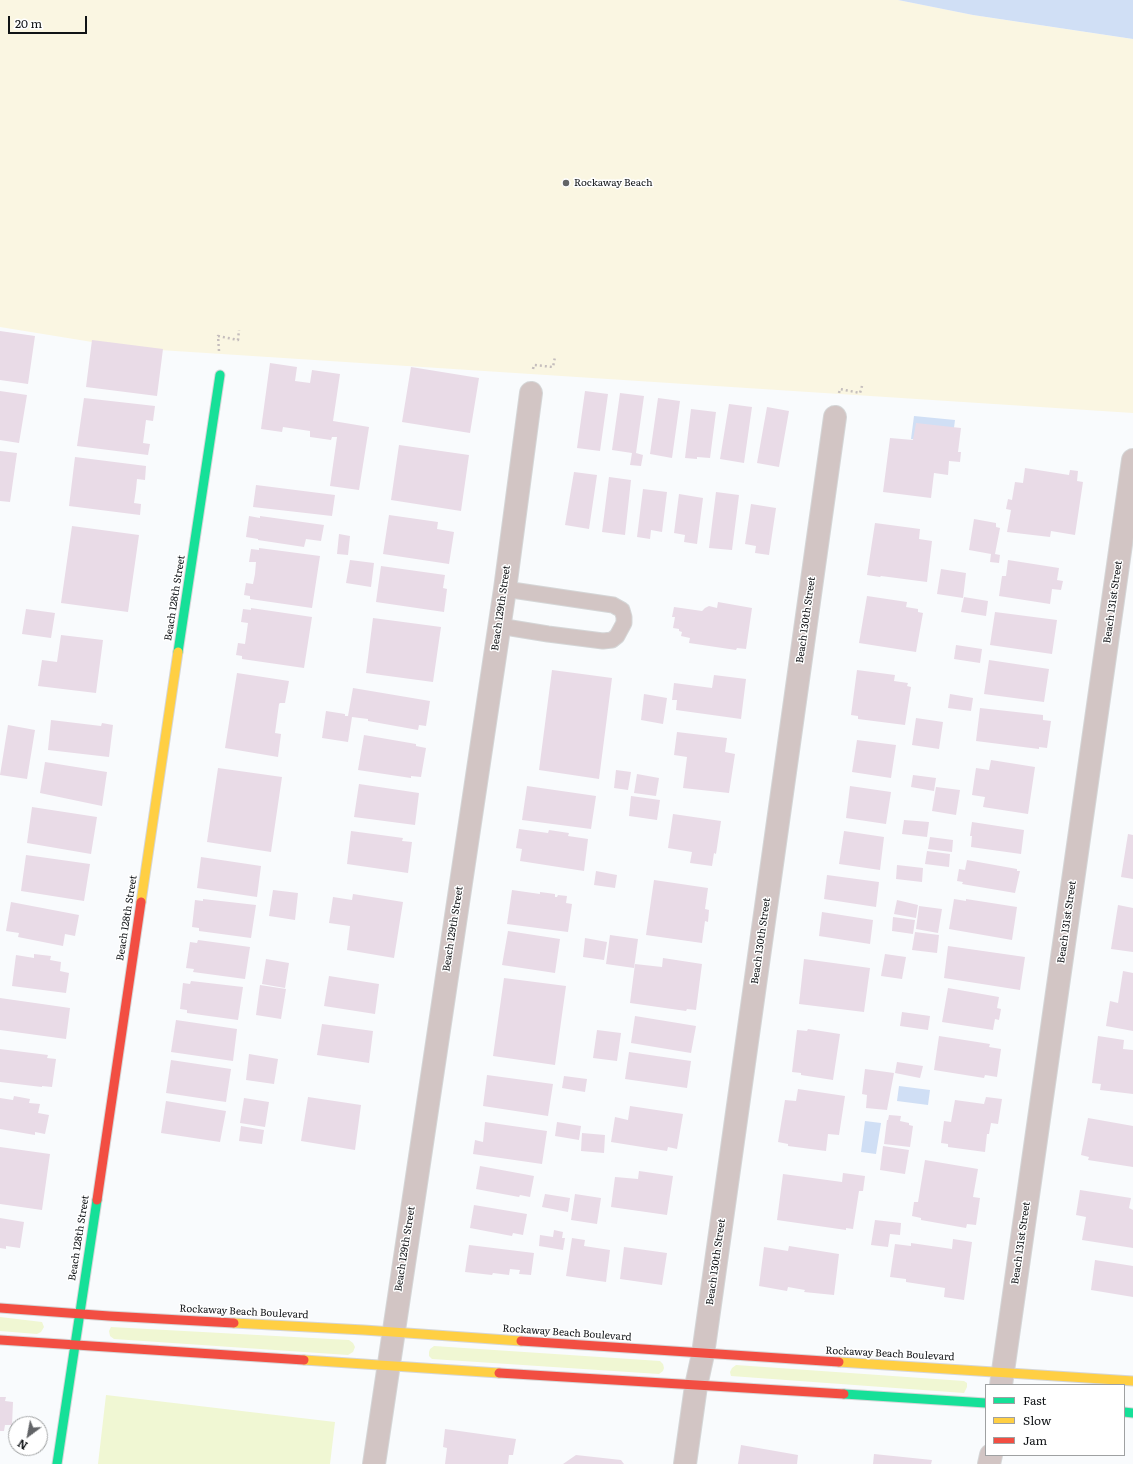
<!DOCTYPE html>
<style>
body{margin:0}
#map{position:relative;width:1133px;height:1464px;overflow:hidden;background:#f9fbfd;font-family:Literata,serif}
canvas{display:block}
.legend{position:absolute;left:985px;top:1384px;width:140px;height:72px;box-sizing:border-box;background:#fff;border:1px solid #9fa1a2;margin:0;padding:5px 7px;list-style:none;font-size:12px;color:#101316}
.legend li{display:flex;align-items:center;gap:8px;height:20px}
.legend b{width:20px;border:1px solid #9fa1a2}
.north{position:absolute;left:8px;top:1416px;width:40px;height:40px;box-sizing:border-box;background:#fff;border:1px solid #9fa1a2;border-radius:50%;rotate:212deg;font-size:11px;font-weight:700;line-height:16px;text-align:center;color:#101316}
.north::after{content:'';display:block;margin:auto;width:14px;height:18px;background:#626467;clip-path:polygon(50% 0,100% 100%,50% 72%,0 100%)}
.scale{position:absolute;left:8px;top:16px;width:79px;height:18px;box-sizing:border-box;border:2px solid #101316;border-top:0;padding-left:5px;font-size:12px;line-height:14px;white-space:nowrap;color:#101316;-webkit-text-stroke:3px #fff;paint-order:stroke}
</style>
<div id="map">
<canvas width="1133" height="1464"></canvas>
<ul class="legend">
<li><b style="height:5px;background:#16e098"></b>Fast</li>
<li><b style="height:5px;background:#ffcf43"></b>Slow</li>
<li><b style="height:5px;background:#f24e42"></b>Jam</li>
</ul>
<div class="north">N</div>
<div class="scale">20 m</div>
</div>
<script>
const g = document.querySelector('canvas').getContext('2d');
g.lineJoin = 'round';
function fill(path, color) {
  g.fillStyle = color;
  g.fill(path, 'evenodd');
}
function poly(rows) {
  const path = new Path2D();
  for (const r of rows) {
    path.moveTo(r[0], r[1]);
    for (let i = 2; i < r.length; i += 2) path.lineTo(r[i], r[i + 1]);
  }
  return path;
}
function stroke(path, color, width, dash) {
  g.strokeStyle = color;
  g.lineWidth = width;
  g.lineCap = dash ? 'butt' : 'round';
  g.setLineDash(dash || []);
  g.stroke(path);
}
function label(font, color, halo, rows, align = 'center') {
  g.font = font + ' Literata,serif';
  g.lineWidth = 3;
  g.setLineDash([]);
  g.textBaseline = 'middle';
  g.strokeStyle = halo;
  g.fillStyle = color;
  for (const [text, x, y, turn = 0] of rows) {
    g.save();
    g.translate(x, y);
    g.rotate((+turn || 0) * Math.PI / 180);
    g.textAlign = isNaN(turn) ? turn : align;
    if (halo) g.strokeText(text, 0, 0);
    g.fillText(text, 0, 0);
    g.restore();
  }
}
const green = poly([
 [0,1317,42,1322,44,1327,41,1332,37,1334,0,1331],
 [111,1327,349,1340,353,1343,355,1347,353,1352,348,1355,114,1339,110,1336,109,1331],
 [434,1346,660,1361,663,1364,664,1368,663,1371,659,1374,432,1359,429,1356,429,1352,430,1349],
 [736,1365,964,1381,967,1383,967,1387,964,1393,731,1376,730,1372,732,1368],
 [106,1395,335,1422,330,1464,98,1464]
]);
const sand = poly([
 [0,0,898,0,973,15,1133,39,1133,413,129,348,0,327]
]);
const water = poly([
 [898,0,1133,0,1133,39,973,15],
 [914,416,955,420,952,443,911,439],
 [899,1086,930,1090,928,1105,897,1101],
 [865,1121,881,1123,876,1154,861,1152]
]);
const building = poly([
 [0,331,35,336,28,384,0,380],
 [92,340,163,349,157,396,86,387],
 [270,363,297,367,295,381,310,383,312,370,340,374,333,421,369,427,359,490,330,486,337,437,332,437,331,440,310,437,310,431,283,427,282,432,261,429],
 [411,367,479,378,470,433,402,422],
 [0,391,27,395,19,443,0,440],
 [585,391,608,394,600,451,577,448],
 [620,393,644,396,636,453,643,455,641,466,630,465,632,453,612,450],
 [84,398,155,406,153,421,146,420,143,443,150,444,148,455,77,446],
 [658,398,680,401,672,458,650,454],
 [729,404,752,407,744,463,720,459],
 [767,407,789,411,779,467,757,463],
 [691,409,716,412,710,458,697,457,697,459,685,458],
 [916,423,961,428,958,452,961,452,960,462,949,461,948,475,934,473,931,498,883,492,890,438,913,440],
 [399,445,469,455,461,511,391,500],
 [0,451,17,453,10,502,0,501],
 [75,457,146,466,145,480,137,479,136,489,134,503,141,504,140,515,69,506],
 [1025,468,1069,475,1070,470,1078,471,1077,481,1083,482,1075,535,1051,531,1050,537,1007,532,1011,510,1006,509,1008,499,1012,500,1015,482,1023,483],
 [574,472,597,475,589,529,565,525],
 [609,477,631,480,625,535,602,532],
 [256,485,335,495,332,516,253,507],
 [643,489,667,492,662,532,651,530,650,539,637,537],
 [716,492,739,495,732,550,709,548],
 [679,494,703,498,697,544,684,542,685,535,674,533],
 [751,504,776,508,769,555,755,553,756,546,745,544],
 [389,515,438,522,437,529,454,532,449,564,383,554],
 [249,516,260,518,260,516,324,525,321,541,306,539,304,547,258,540,258,539,246,537],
 [974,519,996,523,996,527,1000,528,995,554,1000,555,999,563,990,562,991,554,969,550],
 [875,523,920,529,919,539,932,541,927,582,881,576,880,577,867,575],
 [72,526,139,535,128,612,61,603],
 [339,534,350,536,348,555,337,554],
 [259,548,320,556,312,608,250,599,250,596,244,595,246,583,253,584,255,574,256,562,249,562,251,549,259,550],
 [350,560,374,563,371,587,346,583],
 [1008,560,1059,568,1057,580,1063,581,1061,590,1052,589,1050,604,999,596,1002,576,1006,576],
 [381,566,445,575,443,588,447,589,444,612,376,602],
 [941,569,966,573,963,598,937,594],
 [867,596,907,602,906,607,918,609,918,612,923,613,916,652,859,643],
 [964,597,988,601,986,616,961,612],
 [718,602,752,608,746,649,737,648,736,650,689,643,690,638,681,636,682,632,679,631,679,629,673,628,675,617,672,617,674,607,702,611,705,608,709,606,717,608],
 [251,608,312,617,304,668,242,659,242,656,236,655,238,643,245,644,248,623,241,622,243,609,251,610],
 [26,609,55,613,51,638,22,634],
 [995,612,1057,620,1052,654,990,645],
 [373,618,441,627,433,682,366,673],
 [61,635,103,640,96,693,38,686,42,660,57,662],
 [956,645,982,649,980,663,954,659],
 [989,660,1049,669,1044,702,984,694],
 [552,670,612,678,599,779,539,770],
 [857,670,895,675,894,681,908,683,907,686,911,687,905,725,858,719,858,716,851,715],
 [237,673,289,681,285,703,280,703,279,704,275,733,281,734,278,757,225,748],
 [714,675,746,679,741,719,676,710,677,700,672,700,674,683,712,688],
 [353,688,430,701,426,726,419,725,418,730,368,721,368,719,352,717,348,742,322,738,326,711,345,714,345,716,348,716],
 [644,694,667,698,663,724,641,720],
 [950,694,973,698,971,711,948,708],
 [980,708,1043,715,1043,720,1051,721,1047,748,1039,747,1039,749,976,741],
 [916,718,943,722,939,749,912,745],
 [51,720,101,726,102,723,113,725,109,757,48,750],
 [8,725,35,730,27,779,0,775],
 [677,732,727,738,725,752,735,754,729,793,683,788,687,757,674,755],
 [364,735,416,744,416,746,426,748,421,777,411,776,411,778,358,770],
 [857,740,896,745,891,778,852,772],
 [991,760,1035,767,1028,814,983,807,985,797,972,795,976,768,989,770],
 [45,762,107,772,102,806,40,793],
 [218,768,282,777,271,852,207,842],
 [616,770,631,772,628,790,614,788],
 [637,774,659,778,656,796,634,793],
 [913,775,936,778,934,791,911,787],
 [359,784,419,793,415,825,354,817],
 [527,786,596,796,591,829,522,820],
 [850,786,891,792,886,824,846,818],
 [936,787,960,790,956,815,932,811],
 [631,796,660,800,657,820,629,816],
 [32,807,97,817,91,854,27,843],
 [673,814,721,821,716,854,714,853,712,866,690,863,692,852,668,848],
 [904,820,929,822,927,837,902,834],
 [972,822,1024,830,1021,854,971,847,972,836,970,836],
 [519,829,548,833,549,830,569,833,568,836,588,839,584,871,520,861,522,849,516,848],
 [351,831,403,838,402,841,412,842,408,873,347,864],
 [844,831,884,837,880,870,839,864],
 [1128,834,1133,835,1133,879,1121,877],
 [930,837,953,840,952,852,928,849],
 [927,851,950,854,949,867,925,864],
 [26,855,90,864,84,901,21,891],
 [201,857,261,866,257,897,197,888],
 [967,860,1017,869,1017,871,1020,871,1015,893,962,884,963,882,957,881,959,869,965,870],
 [897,865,923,868,922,882,896,879],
 [596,871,617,875,615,888,594,885],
 [827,875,879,882,876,907,824,899],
 [654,880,708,888,705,909,709,910,708,922,705,921,702,943,646,935],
 [273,890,298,893,295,920,269,916],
 [512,890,540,894,540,892,555,894,555,897,557,897,558,895,567,896,566,903,572,904,568,932,507,924],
 [353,894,403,902,394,958,347,950,350,926,329,923,333,897,352,900],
 [203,899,256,905,251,938,199,931,199,928,192,927,195,900,203,901],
 [954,899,966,901,966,899,1017,907,1012,940,949,929],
 [897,900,918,905,916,918,894,914],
 [11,902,79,915,75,936,65,934,63,946,18,937,19,933,6,931],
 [1118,905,1133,908,1133,952,1111,949],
 [919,906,942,909,938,933,916,929],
 [822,912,873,920,870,944,819,936],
 [893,917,915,920,913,934,892,931],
 [508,931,560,939,555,973,502,965],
 [915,932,939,935,937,953,912,950],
 [610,935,638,939,634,968,606,964],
 [585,938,607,942,604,960,583,957],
 [198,940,250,947,245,979,193,972,194,969,186,968,190,942,197,943],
 [948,946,1025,957,1020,990,944,978],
 [34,954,51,956,50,960,61,962,60,971,69,973,66,993,12,986,16,955,34,958],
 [885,954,906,957,902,979,881,976],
 [663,958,702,964,696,1010,687,1009,686,1011,630,1003,635,964,662,967],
 [266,959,289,963,285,988,262,984],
 [804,959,870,968,864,1012,799,1004],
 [1123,971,1133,973,1133,1031,1106,1026,1110,1001,1118,1003],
 [329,976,379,984,375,1014,324,1006],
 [504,978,566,986,555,1065,493,1056],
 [191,981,243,987,238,1020,187,1013,187,1010,180,1009,183,983,190,984],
 [260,985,286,989,281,1019,256,1015],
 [948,988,999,997,997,1008,1001,1009,999,1020,995,1019,993,1030,942,1022],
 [0,998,70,1008,66,1039,0,1030],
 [902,1012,930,1016,928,1030,900,1026],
 [635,1016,696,1026,691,1053,631,1043],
 [176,1020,237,1029,233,1061,171,1052],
 [322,1024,373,1031,369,1063,317,1055],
 [808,1029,840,1034,833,1080,801,1075,801,1073,792,1072,797,1030,807,1031],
 [597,1030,621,1033,617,1061,593,1058],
 [939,1036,990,1044,989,1047,1001,1049,997,1077,985,1075,984,1078,934,1070],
 [1098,1036,1124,1040,1123,1049,1133,1050,1133,1094,1100,1090,1101,1084,1092,1083],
 [0,1049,48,1055,47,1058,56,1059,52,1087,42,1086,42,1087,0,1082],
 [629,1052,691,1061,687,1088,625,1079],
 [249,1054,278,1059,274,1084,246,1080],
 [171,1060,231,1069,226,1102,166,1093],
 [897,1062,923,1066,920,1078,895,1073],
 [865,1069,894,1073,887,1110,866,1108,867,1095,862,1094],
 [487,1075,553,1084,548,1116,483,1106],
 [564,1076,587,1079,585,1092,562,1088],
 [798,1089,845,1096,839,1135,828,1134,826,1151,788,1146,788,1144,778,1142,785,1100,796,1101],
 [14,1096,30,1099,29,1103,40,1104,38,1113,49,1115,45,1134,35,1132,35,1135,0,1129,0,1098,13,1100],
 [308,1097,361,1105,355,1150,301,1141],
 [986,1097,1002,1099,998,1124,991,1123,989,1134,987,1134,985,1152,948,1147,948,1144,941,1143,944,1121,951,1122,955,1100,984,1104],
 [244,1098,269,1102,265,1127,240,1123],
 [166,1101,226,1111,220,1142,161,1133],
 [630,1106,683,1114,677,1149,668,1147,667,1151,611,1142,615,1117,628,1120],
 [889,1115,901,1116,900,1121,909,1123,909,1125,913,1126,910,1147,884,1144,887,1120,888,1120],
 [1088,1118,1133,1126,1133,1167,1088,1160,1089,1157,1081,1155],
 [485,1122,547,1131,542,1164,473,1154,475,1140,483,1142],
 [557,1122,581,1126,579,1140,555,1136],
 [241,1126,264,1130,262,1144,239,1141],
 [582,1133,605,1135,604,1153,581,1151],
 [883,1146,909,1150,905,1174,880,1170],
 [0,1147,50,1154,42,1210,0,1204],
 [925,1160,978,1169,973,1197,980,1198,976,1225,967,1224,966,1228,921,1220,921,1218,912,1216,914,1202,918,1202],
 [480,1166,534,1176,530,1197,520,1195,519,1197,476,1189],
 [639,1171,673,1176,667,1215,611,1207,615,1177,638,1179],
 [843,1173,865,1176,863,1191,859,1191,853,1229,846,1228,846,1230,777,1220,783,1174,842,1182],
 [1080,1190,1131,1198,1129,1208,1133,1210,1133,1248,1082,1240,1086,1217,1076,1215],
 [545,1194,570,1198,568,1212,542,1207],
 [575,1194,601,1198,597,1224,571,1220],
 [474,1205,527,1214,523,1235,513,1233,512,1236,470,1228],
 [0,1218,24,1222,20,1248,6,1246,6,1249,0,1248],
 [875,1220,901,1223,900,1235,890,1234,888,1247,871,1245],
 [554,1230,563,1232,562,1238,565,1238,563,1250,539,1246,540,1235,553,1237],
 [572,1238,585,1240,584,1246,610,1250,606,1282,566,1276],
 [953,1239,972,1242,964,1300,944,1297,945,1288,906,1282,906,1279,890,1277,895,1244,911,1246,911,1243,952,1249],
 [469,1245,534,1253,531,1275,519,1274,520,1270,510,1269,509,1275,493,1273,492,1275,465,1272],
 [789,1246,839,1254,834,1295,804,1292,805,1290,788,1287,787,1291,759,1286,764,1247,788,1251],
 [624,1247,667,1253,662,1285,620,1279],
 [1095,1260,1133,1266,1133,1297,1091,1290],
 [0,1397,6,1397,5,1401,13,1402,12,1425,5,1425,4,1431,0,1431],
 [445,1429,516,1439,513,1455,509,1455,508,1464,445,1464,447,1448,443,1447],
 [741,1445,798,1455,797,1464,738,1464],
 [874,1454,932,1460,931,1464,873,1464],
 [576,1455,621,1460,624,1464,563,1464]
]);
const path = poly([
 [219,351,218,336,238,340,239,330],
 [533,369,534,365,553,367,555,357],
 [839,393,840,389,860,393,862,386]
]);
const lane = poly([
 [499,626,548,634,603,641,612,640,617,636,624,623,624,617,622,610,613,605,505,589]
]);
const street = poly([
 [1001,1385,1133,460],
 [374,1464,505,589,531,393],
 [685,1464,696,1386,703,1354,835,417],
 [989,1464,991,1455]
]);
const fast = poly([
 [178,652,220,375],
 [844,1394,986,1403],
 [1124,1412,1133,1413],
 [57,1464,97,1200]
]);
const slow = poly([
 [141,902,178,652],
 [234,1323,364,1330,521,1341],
 [304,1360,499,1373],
 [839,1362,1133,1381]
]);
const jam = poly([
 [97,1200,141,902],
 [0,1308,109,1316,234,1323],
 [0,1340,304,1360],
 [521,1341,839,1362],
 [499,1373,844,1394]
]);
const markers = [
 [566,183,4,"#626467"]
];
const poiNames = [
 ["Rockaway Beach",574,183]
];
const streetNames = [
 ["Beach 128th Street",175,598,-81],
 ["Beach 131st Street",1113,602,-82],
 ["Beach 129th Street",501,608,-82],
 ["Beach 130th Street",806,620,-82],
 ["Beach 128th Street",127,918,-81],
 ["Beach 131st Street",1067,922,-82],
 ["Beach 129th Street",453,929,-81],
 ["Beach 130th Street",761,941,-82],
 ["Beach 128th Street",79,1238,-81],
 ["Beach 131st Street",1021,1243,-82],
 ["Beach 129th Street",405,1249,-81],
 ["Beach 130th Street",716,1262,-82],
 ["Rockaway Beach Boulevard",244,1312,3],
 ["Rockaway Beach Boulevard",567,1333,4],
 ["Rockaway Beach Boulevard",890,1354,3]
];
fill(green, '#f0f7d3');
fill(sand, '#faf6e2');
fill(water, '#d0dff5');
fill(building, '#e9dbe7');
stroke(lane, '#d5d6d7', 17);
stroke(street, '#d5d6d7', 24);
stroke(fast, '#d5d6d7', 11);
stroke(slow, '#d5d6d7', 11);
stroke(jam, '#d5d6d7', 11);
stroke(path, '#c5bebd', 2.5, [2, 3]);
stroke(lane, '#d2c5c4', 15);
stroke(street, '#d2c5c4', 22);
stroke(fast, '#16e098', 9);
stroke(slow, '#ffcf43', 9);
stroke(jam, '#f24e42', 9);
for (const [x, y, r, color] of markers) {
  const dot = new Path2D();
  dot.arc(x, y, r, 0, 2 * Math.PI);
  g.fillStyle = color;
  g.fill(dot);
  stroke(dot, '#fff', 1.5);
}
label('10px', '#101316', '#fff', poiNames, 'left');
label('10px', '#101316', '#fff', streetNames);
</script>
